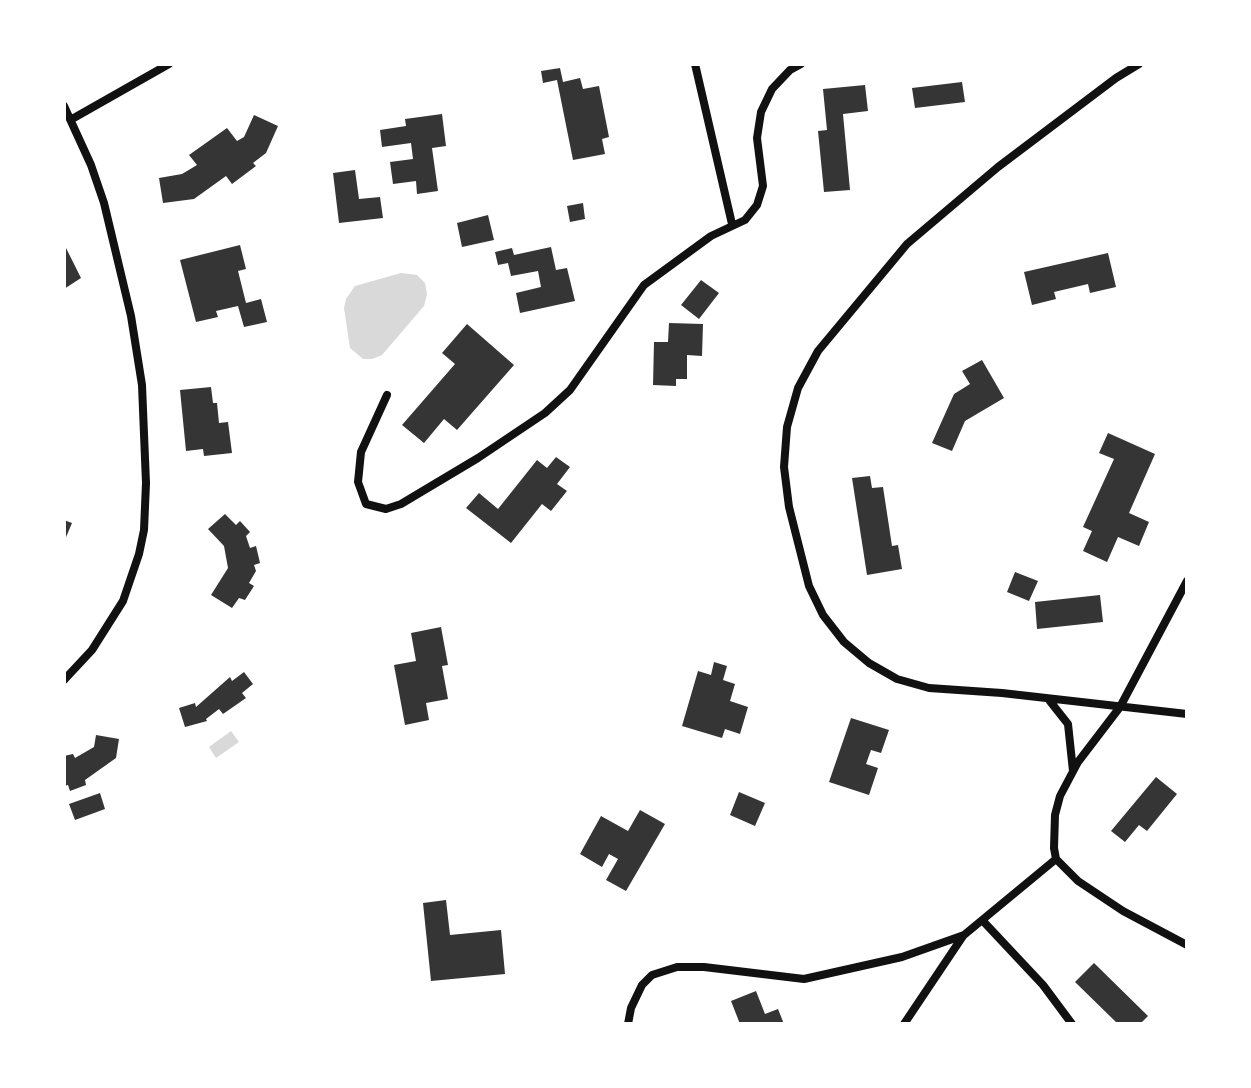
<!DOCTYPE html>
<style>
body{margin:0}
#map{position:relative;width:1251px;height:1088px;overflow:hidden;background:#fff;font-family:Jost,sans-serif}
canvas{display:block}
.frame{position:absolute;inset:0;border:66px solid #fff;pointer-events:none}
</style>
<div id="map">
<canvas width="1251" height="1088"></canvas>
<div class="frame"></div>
</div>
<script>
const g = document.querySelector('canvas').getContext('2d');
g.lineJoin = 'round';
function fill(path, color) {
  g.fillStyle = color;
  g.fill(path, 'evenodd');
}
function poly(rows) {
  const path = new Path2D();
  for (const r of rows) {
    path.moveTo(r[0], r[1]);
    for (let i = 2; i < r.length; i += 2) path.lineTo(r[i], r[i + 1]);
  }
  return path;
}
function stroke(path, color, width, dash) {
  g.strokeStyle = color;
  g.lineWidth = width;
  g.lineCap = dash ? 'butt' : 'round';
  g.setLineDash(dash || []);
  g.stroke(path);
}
const water = poly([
 [401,273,417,275,425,283,427,294,424,306,382,355,372,359,363,359,350,348,344,308,346,299,355,286],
 [231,731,239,742,216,758,209,747]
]);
const building = poly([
 [560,68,563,82,580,78,583,89,599,86,609,137,602,139,605,154,573,160,557,80,543,83,541,71],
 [962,82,965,102,915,108,912,88],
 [865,85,868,111,843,114,850,190,824,192,818,131,827,130,823,89],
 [442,114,446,146,432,148,438,191,417,194,416,181,393,184,390,162,413,159,411,143,382,147,380,130,406,126,405,119],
 [254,115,278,126,266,153,253,163,256,166,232,184,226,176,194,199,163,203,159,178,182,174,197,165,189,155,227,128,237,141,244,137],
 [355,170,359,199,380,197,383,218,339,223,333,173],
 [583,203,585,219,570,222,567,206],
 [488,215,494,240,462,247,457,223],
 [64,244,81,278,64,289],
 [240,245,246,269,238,271,246,303,261,299,267,322,244,327,238,306,216,311,218,317,196,322,180,260],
 [551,247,556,270,567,268,575,301,520,313,516,293,541,287,538,271,511,276,508,263,498,265,495,252,512,248,514,255],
 [1108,253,1116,287,1090,293,1088,284,1054,292,1056,299,1032,305,1024,272],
 [701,280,719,293,699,319,681,305],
 [669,323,703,324,702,356,687,355,687,379,676,379,676,386,653,385,654,342,668,342],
 [467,324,514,365,457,430,444,419,424,443,402,425,455,364,442,353],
 [982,360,1004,398,965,421,952,451,932,443,954,394,970,384,962,371],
 [211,387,213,403,217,403,219,423,228,422,232,453,204,456,203,449,186,451,180,390],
 [1108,433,1155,454,1129,513,1149,522,1139,546,1118,537,1107,562,1083,551,1092,531,1083,527,1114,459,1099,453],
 [556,457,570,467,557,484,567,491,551,511,542,504,511,543,466,508,479,493,498,509,537,460,547,468],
 [870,476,872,488,883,487,892,546,898,545,902,569,867,575,852,478],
 [225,514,236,525,240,521,250,532,246,536,250,548,256,546,260,563,254,565,256,571,249,583,254,586,245,600,239,598,232,608,211,595,228,568,224,546,208,529],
 [64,520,72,523,64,542],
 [1015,572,1038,581,1029,601,1007,592],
 [1100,595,1103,622,1037,629,1035,602],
 [441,627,448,665,442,666,448,699,426,703,429,720,405,725,394,665,416,661,411,633],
 [714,662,727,666,723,680,735,684,730,701,748,707,740,734,725,729,722,738,682,726,698,671,711,675],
 [244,672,253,684,242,693,246,698,223,714,219,709,206,719,207,721,185,727,179,708,195,703,196,707,230,677,232,681],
 [851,718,889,730,881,753,871,750,866,764,878,768,869,795,829,782],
 [96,735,119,739,116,758,85,780,86,785,70,791,68,785,64,786,64,756,73,754,75,758,94,747],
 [1156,777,1177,794,1147,831,1139,825,1125,842,1111,831],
 [739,792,765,803,755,826,730,815],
 [100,793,105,809,75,820,69,804],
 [640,810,665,824,626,891,606,880,618,859,609,854,602,867,580,854,601,816,628,831],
 [446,900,450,935,501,930,505,974,431,981,423,903],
 [1094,963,1148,1016,1140,1024,1118,1024,1075,982],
 [756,991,765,1014,778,1009,784,1024,740,1024,731,1001]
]);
const minor = poly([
 [695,64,732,224],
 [1139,64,1116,78,998,167,907,244,818,351,798,388,787,427,784,467,789,507,809,586,823,615,844,642,869,663,897,679,929,688,1002,693,1187,714],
 [64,106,91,165,104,203,131,316,142,385,146,483,144,530,139,554,123,601,92,650,64,680],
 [72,119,169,64],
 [387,395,361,452,358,482,366,504,386,509,401,504,478,458,545,413,570,390,644,285,711,236,745,220,757,205,763,186,757,138,761,112,772,89,790,70,801,64],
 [1187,581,1120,707,1078,762,1060,796,1055,815,1054,848,1056,859,1078,881,1123,911,1187,945],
 [1049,700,1068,724,1073,771],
 [983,921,1043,985,1072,1024],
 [628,1024,631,1008,642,985,652,975,677,967,704,967,804,979,902,957,964,935,1056,859],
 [904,1024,963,936]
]);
fill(water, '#d9d9d9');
fill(building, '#353535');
stroke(minor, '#111', 8);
</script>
